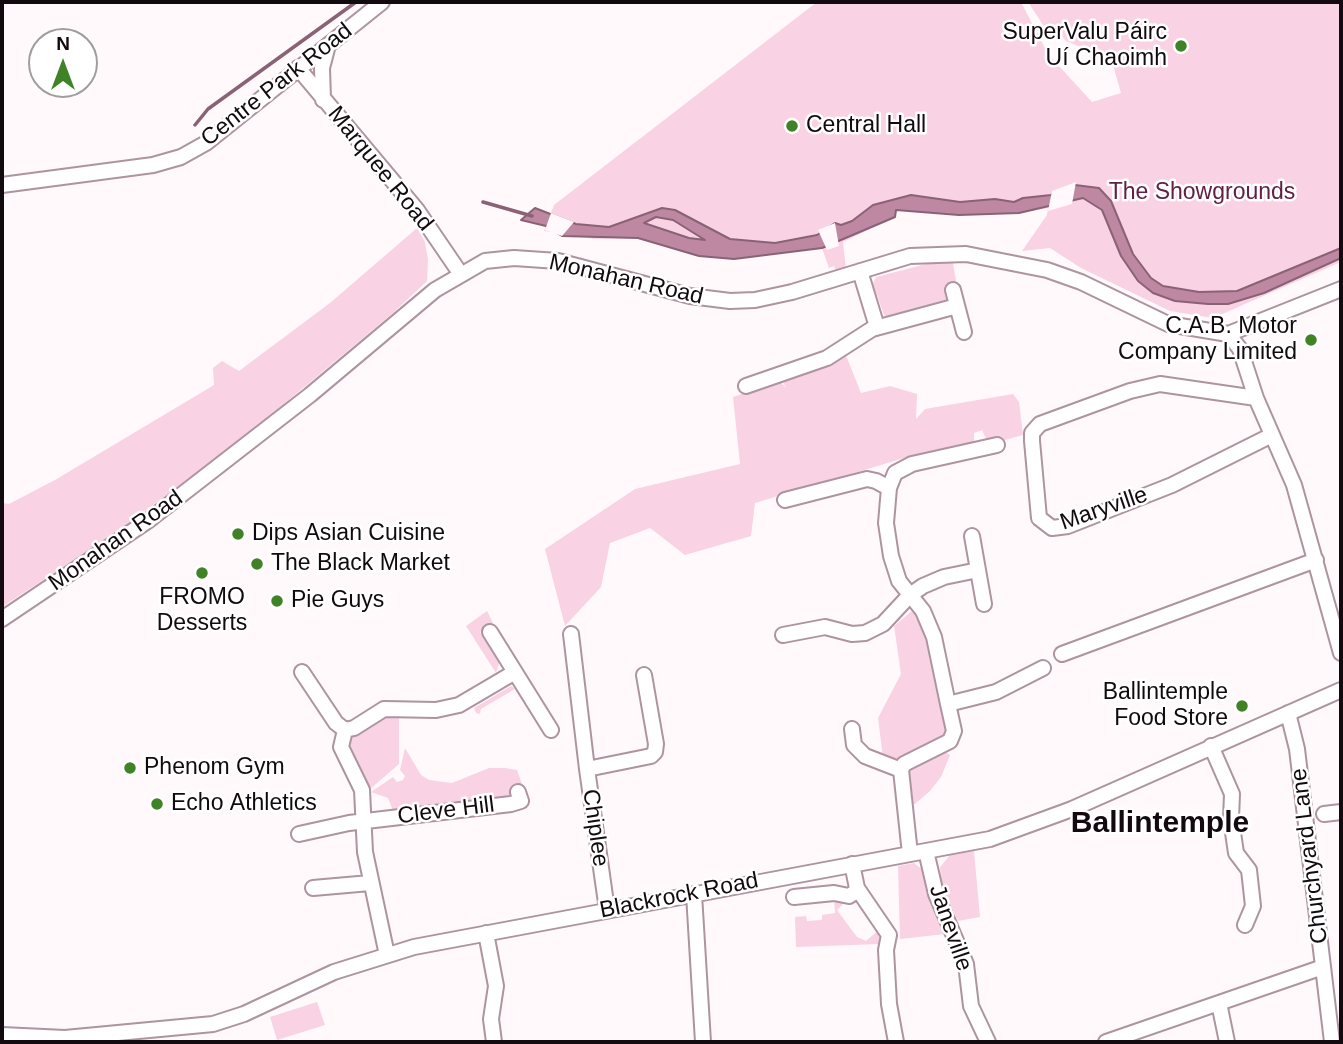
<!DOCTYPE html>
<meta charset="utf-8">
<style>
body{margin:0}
#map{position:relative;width:1343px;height:1044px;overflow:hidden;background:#fff9fb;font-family:Arial,sans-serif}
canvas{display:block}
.frame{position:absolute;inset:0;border:4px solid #120a0e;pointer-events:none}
.north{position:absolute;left:28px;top:28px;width:70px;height:70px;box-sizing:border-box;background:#fff;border:2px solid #a09d9f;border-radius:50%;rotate:0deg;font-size:19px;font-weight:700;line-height:28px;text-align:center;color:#120a0e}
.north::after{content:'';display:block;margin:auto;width:24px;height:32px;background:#408326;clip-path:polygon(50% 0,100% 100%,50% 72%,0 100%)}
</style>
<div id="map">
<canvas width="1343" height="1044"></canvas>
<div class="frame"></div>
<div class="north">N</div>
</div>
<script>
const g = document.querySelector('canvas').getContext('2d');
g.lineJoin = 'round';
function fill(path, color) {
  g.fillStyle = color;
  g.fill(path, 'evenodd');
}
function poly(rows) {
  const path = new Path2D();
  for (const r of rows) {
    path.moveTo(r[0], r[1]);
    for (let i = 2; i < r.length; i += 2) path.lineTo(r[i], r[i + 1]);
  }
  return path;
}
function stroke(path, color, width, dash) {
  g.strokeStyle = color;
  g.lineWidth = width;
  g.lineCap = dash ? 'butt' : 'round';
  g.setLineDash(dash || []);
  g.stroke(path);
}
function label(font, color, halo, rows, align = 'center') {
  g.font = font + ' Arial,sans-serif';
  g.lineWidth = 5;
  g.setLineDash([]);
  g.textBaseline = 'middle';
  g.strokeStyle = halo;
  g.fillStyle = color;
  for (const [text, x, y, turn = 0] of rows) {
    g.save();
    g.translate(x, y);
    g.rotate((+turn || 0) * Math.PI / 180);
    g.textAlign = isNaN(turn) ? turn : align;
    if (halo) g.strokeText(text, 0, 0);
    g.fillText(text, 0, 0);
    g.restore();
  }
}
const green = poly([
 [817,2,1021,2,1048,54,1092,102,1121,93,1111,58,1095,59,1095,53,1066,41,1056,30,1049,34,1028,2,1341,2,1341,262,1213,318,1170,311,1081,268,1050,248,1022,251,1047,215,1048,208,1019,213,959,215,896,210,895,217,843,242,846,270,836,272,834,266,829,268,822,248,734,259,699,256,638,238,594,239,544,231,554,205],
 [417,228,425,242,428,260,427,281,393,313,242,439,122,528,2,607,2,503,9,504,55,480,214,385,213,368,222,361,239,371,330,303],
 [930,263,953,263,956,281,948,282,949,298,945,302,889,319,884,315,873,284,876,277],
 [843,355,847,358,861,393,890,386,917,394,916,419,925,409,1013,394,1019,402,1023,435,998,442,987,441,982,430,974,433,974,445,915,458,914,455,755,503,751,536,685,555,650,528,610,543,601,587,565,626,545,549,635,489,740,464,733,397,780,381,786,388,782,380],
 [913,610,926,632,948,730,941,740,894,760,883,758,878,718,901,674,894,626],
 [487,611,493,623,480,632,499,663,496,673,466,626],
 [511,686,515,689,481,709,480,714,476,713,474,708],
 [399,713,399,764,368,791,347,745,354,734,384,715],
 [405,748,421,775,429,780,452,783,489,768,505,768,517,770,523,787,503,800,394,813,388,798,371,792,393,777,397,782,403,780,405,776,400,770],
 [939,748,950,755,941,777,930,791,915,804,910,804,907,770],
 [974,851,980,917,958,921,941,883,940,867,950,855],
 [914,863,923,870,926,890,945,934,900,939,898,866],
 [834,897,845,902,837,910,857,937,866,941,880,929,880,944,796,947,795,917,806,916,807,921,822,920,822,915,835,913],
 [317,1002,325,1025,277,1040,270,1017]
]);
const water = poly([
 [1075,185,1099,188,1111,201,1133,254,1151,278,1163,286,1199,292,1237,291,1341,248,1341,258,1264,293,1228,304,1208,304,1175,301,1153,293,1138,281,1121,256,1102,210,1083,198,1019,213,959,215,896,210,895,217,822,248,734,259,699,256,638,238,562,236,546,226,521,220,535,208,576,224,609,227,662,208,675,210,730,239,775,243,817,235,835,223,841,225,852,221,873,205,911,195,960,202,995,199,1014,202,1023,198,1051,195,1075,185],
 [656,217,673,220,705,240,689,238,644,223,656,217]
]);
const pier = poly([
 [1076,182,1072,204,1048,211,1052,191],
 [551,213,574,222,562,236,545,230],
 [835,223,839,246,827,250,818,230]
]);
const stream = poly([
 [195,125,208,109,356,2],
 [483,202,532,216]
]);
const minor = poly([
 [298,68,417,210,460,273],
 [323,100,322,68,328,45],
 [2,185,153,165,181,157,206,143,382,2],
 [860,271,877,327],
 [953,290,964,332],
 [1228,334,1240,349,1256,398,1294,485,1341,653],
 [746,386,827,358,872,329,957,306],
 [1256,398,1160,384,1130,391,1040,424,1032,433,1032,441,1039,518,1052,528,1068,526,1172,485,1272,435],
 [889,488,886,523,891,556,899,581,923,611,934,637,948,704],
 [785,500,867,479,876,481,889,488,895,473,912,464,997,445],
 [972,536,984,604],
 [2,619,149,520,310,395,435,290,485,261,514,258,558,261,690,296,730,301,755,300,792,292,910,256,966,254,1047,270,1081,282,1168,324,1228,334,1341,289],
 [490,632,551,730],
 [571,634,587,769],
 [783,635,825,627,852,634,865,633,883,624,910,595,923,586,944,577,978,570],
 [1062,654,1316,560],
 [302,672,336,723,345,730,341,747,362,790,365,852,387,955],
 [1288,713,1297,749,1332,1042],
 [852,729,854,745,865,756,901,770,910,854],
 [345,730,354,728,384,709,436,710,459,705,515,672],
 [1211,746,1232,794,1231,819,1236,853,1249,870,1253,906,1245,925],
 [901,770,904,764,950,741,954,731,948,704,996,692,1043,668],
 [1324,814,1341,812],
 [299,834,349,823,511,804,521,801,518,792],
 [926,851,936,894,966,964,971,1006,988,1042],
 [852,864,857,888,889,935,886,950,889,1004,896,1042],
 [313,888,370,883],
 [694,894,703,1042],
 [794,897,834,893,849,896,858,890],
 [607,910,587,769,651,756,655,752,656,744,644,675],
 [486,933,496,986,491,1019,494,1042],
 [1219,1003,1227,1042],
 [2,1035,65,1038,213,1024,244,1014,334,972,414,947,990,839,1072,809,1341,690],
 [1106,1042,1323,967]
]);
const markers = [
 [1181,46,7,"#408326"],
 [792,126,7,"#408326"],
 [1311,340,7,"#408326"],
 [238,534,7,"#408326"],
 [257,564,7,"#408326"],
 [202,573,7,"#408326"],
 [277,601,7,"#408326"],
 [1242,706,7,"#408326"],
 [130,768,7,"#408326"],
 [157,804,7,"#408326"]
];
const poiNames = [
 ["SuperValu Páirc",1167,33,"right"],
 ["Uí Chaoimh",1167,59,"right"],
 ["Central Hall",806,126],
 ["C.A.B. Motor",1297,327,"right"],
 ["Company Limited",1297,353,"right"],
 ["Dips Asian Cuisine",252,534],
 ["The Black Market",271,564],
 ["FROMO",202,598,"center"],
 ["Desserts",202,624,"center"],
 ["Pie Guys",291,601],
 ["Ballintemple",1228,693,"right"],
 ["Food Store",1228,719,"right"],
 ["Phenom Gym",144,768],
 ["Echo Athletics",171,804]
];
const streetNames = [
 ["Centre Park Road",277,85,-38],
 ["Marquee Road",380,169,51],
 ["Monahan Road",626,280,13],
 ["Maryville",1104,509,-19],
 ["Monahan Road",116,541,-35],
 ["Cleve Hill",446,811,-7],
 ["Chiplee",595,828,82],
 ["Churchyard Lane",1310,856,-97],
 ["Blackrock Road",679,896,-11],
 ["Janeville",950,928,71]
];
const parkNames = [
 ["The Showgrounds",1202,193]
];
const districtNames = [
 ["Ballintemple",1160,824]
];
fill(green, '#f9d2e4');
fill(water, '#be88a3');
stroke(water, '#8a6276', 2);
fill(pier, '#fff9fb');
stroke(stream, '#8a6276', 3.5);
stroke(minor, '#ad94a0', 18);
stroke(minor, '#fff', 14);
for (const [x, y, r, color] of markers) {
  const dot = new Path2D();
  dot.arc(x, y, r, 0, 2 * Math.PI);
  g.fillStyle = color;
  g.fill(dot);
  stroke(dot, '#fff', 2.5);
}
label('23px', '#120a0e', '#fff', poiNames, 'left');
label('23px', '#120a0e', '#fff', streetNames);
label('23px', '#612045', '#fff', parkNames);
label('bold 30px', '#120a0e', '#fff', districtNames);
</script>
